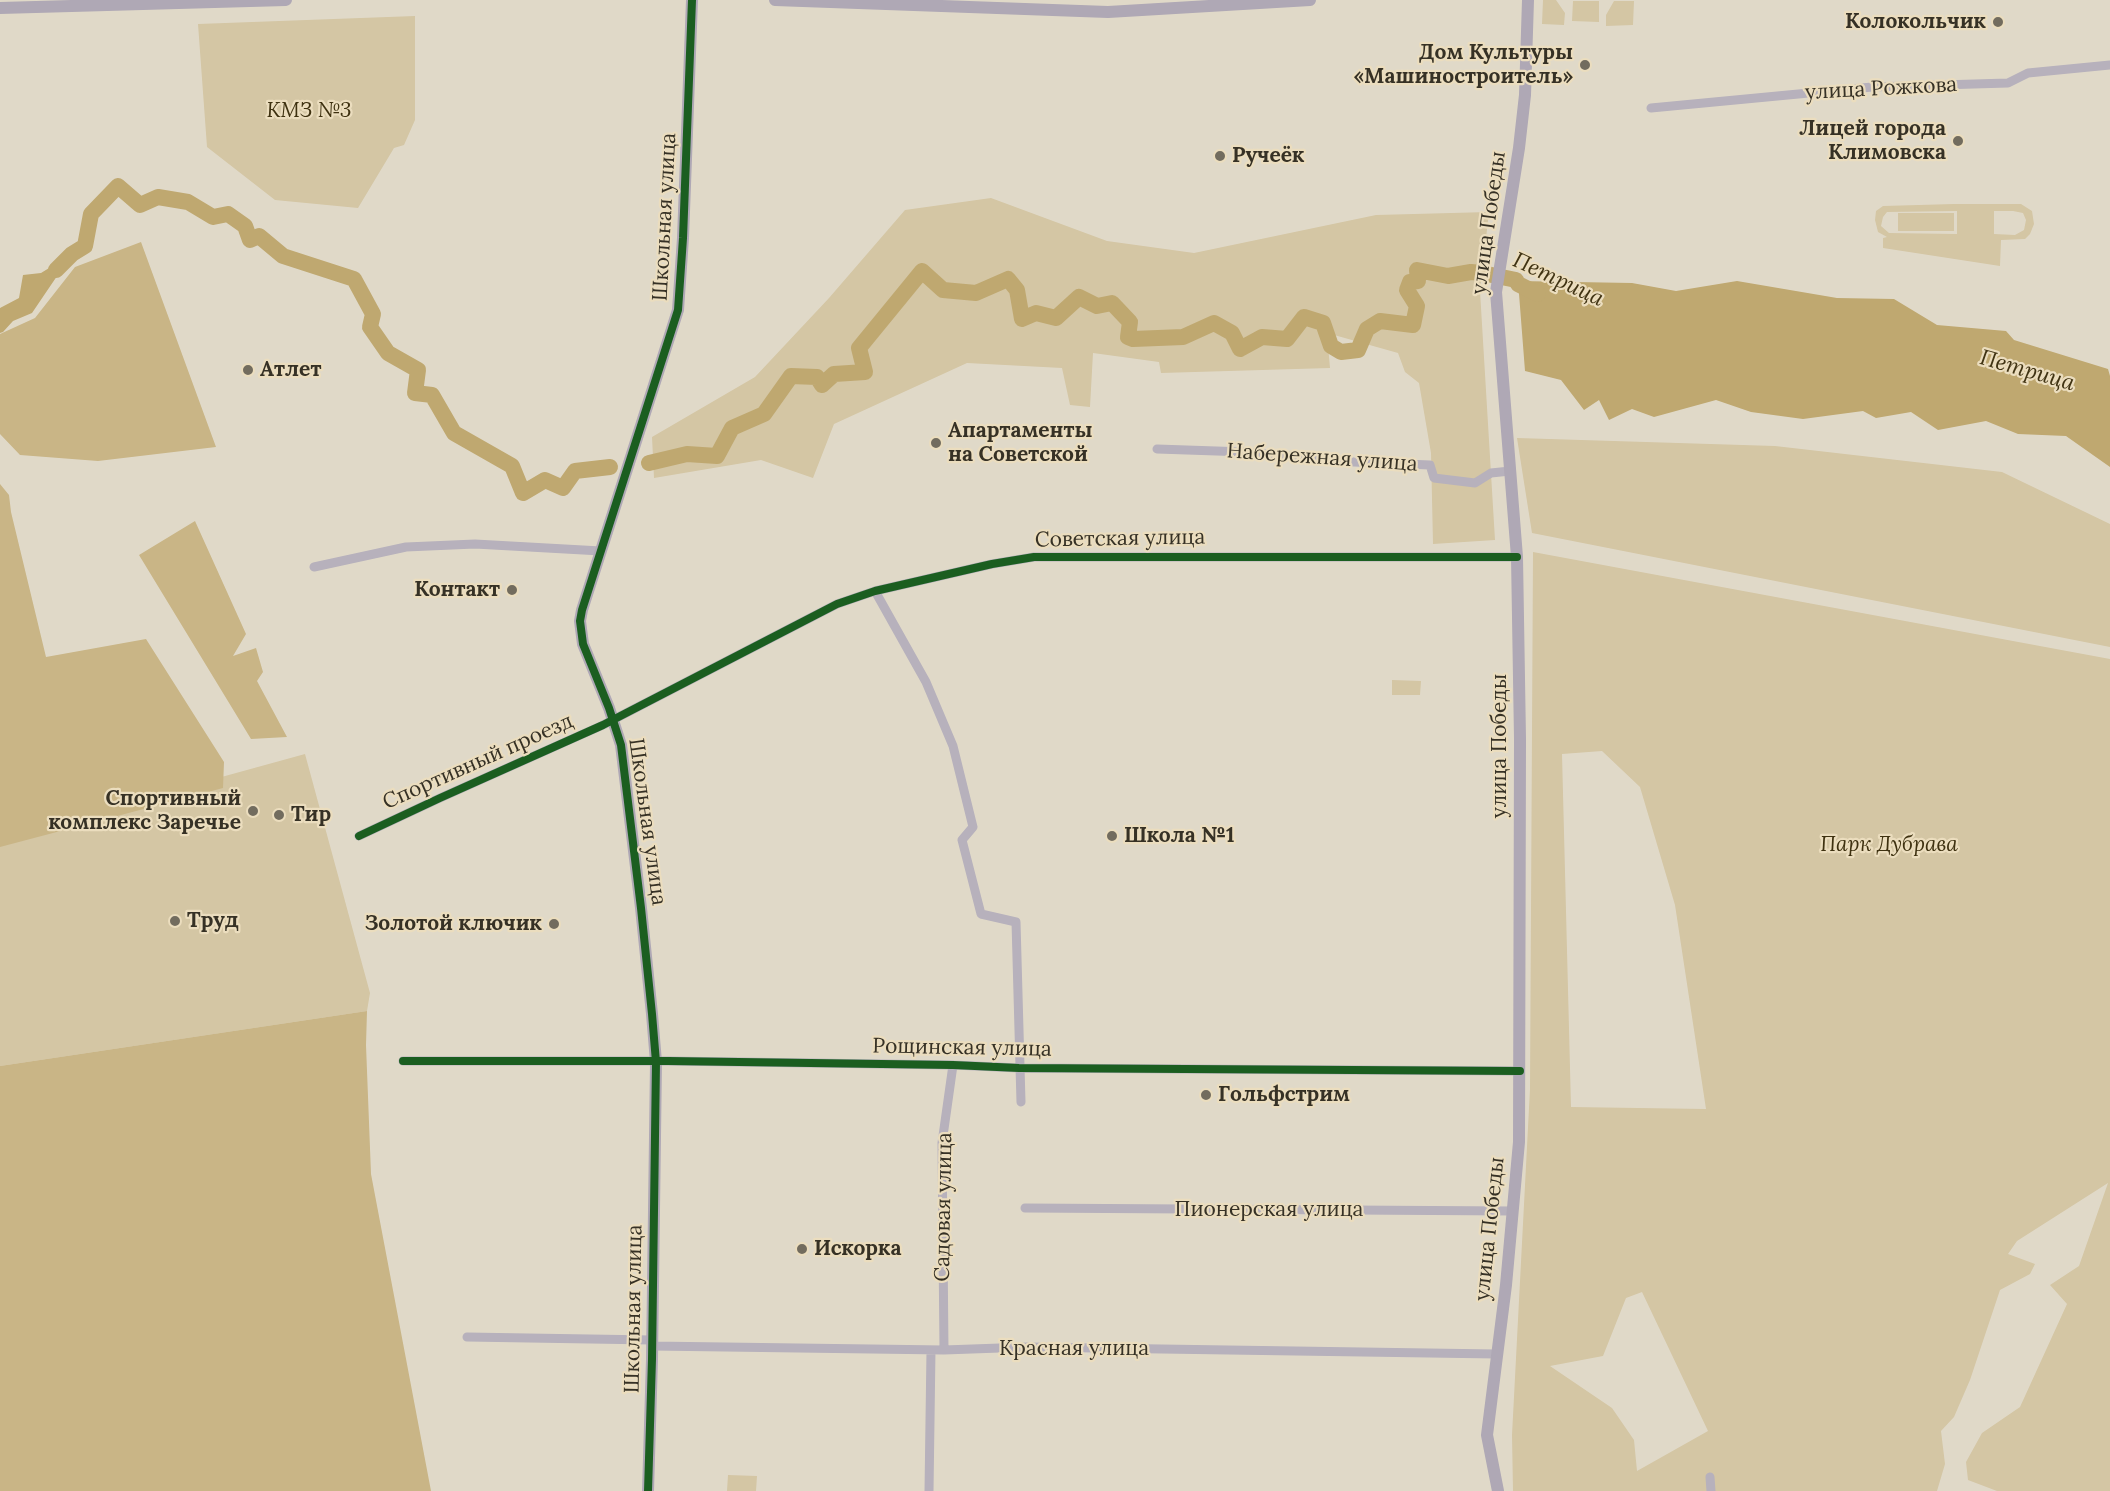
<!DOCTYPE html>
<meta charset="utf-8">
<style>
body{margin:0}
canvas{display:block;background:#e0d9c8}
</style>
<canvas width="2110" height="1491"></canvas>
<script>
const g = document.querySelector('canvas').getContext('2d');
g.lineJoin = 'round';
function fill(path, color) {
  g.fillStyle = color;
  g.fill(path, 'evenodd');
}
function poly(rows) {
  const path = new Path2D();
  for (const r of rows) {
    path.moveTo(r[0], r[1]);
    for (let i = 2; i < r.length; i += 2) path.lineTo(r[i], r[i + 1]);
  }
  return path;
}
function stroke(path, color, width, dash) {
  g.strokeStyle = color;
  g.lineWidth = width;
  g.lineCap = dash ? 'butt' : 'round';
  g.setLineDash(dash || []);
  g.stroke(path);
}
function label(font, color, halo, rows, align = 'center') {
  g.font = font + ' Lora,serif';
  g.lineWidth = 4.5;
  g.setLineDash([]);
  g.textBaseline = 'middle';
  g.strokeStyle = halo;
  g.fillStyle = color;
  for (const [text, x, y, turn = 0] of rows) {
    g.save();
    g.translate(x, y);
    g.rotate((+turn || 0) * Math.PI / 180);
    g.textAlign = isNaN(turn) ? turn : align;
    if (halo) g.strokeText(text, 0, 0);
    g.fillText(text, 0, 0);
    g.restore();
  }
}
const green = poly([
 [1543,0,1556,0,1565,13,1564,25,1542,24],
 [1573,1,1599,1,1599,22,1572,21],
 [1614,1,1634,1,1633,25,1606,26,1606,15],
 [415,16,415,120,404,145,394,148,358,208,275,200,207,147,198,24],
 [991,198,1107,241,1194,253,1376,215,1489,212,1480,291,1495,540,1433,544,1431,453,1419,383,1405,372,1398,353,1327,333,1330,368,1161,373,1159,362,1093,353,1090,407,1070,405,1062,368,967,363,834,424,813,478,761,460,654,478,652,437,755,377,829,298,905,210],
 [1954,204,2021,204,2032,211,2034,224,2030,234,2025,239,2001,240,2000,266,1883,248,1883,238,1887,237,1878,232,1875,220,1876,211,1883,206],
 [1957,211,1957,234,1889,233,1881,226,1883,217,1887,212],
 [1994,211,2013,211,2023,213,2026,220,2024,230,2015,235,1994,234],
 [1898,213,1954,213,1954,231,1898,231],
 [1517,438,1775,446,2002,472,2110,524,2110,647,1532,533],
 [1533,552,2110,659,2110,1491,1997,1491,1968,1480,1966,1462,1982,1433,2020,1407,2067,1304,2050,1285,2079,1266,2108,1183,2017,1241,2008,1254,2035,1264,2030,1274,2000,1290,1970,1380,1954,1417,1941,1431,1945,1464,1937,1491,1513,1491,1512,1435,1530,1089],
 [1602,751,1640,787,1675,905,1706,1109,1571,1107,1562,754],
 [1642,1292,1708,1431,1637,1471,1634,1440,1612,1408,1550,1366,1603,1356,1626,1298],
 [1392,680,1421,681,1420,695,1392,695],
 [305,754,370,993,367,1011,0,1066,0,838],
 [728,1475,757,1476,756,1491,727,1491]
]);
const forest = poly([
 [141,242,216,447,98,461,20,455,0,434,0,334,35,318,75,267],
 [0,484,9,495,11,512,46,657,146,639,224,762,223,788,0,847],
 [195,521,246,634,233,656,256,648,263,672,257,681,287,737,251,739,139,555],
 [367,1011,366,1045,371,1174,431,1491,0,1491,0,1066]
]);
const water = poly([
 [72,254,32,313,13,321,3,332,0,333,0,308,19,298,23,275,41,273],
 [1518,281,1632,283,1676,291,1737,281,1837,298,1894,299,1937,325,2006,331,2014,340,2108,369,2110,376,2110,467,2066,436,2018,434,1986,421,1938,430,1911,412,1876,418,1863,411,1803,419,1751,412,1716,400,1654,417,1632,409,1609,420,1599,400,1584,410,1561,380,1525,371]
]);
const river = poly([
 [56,270,72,254,85,246,91,214,118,186,140,205,158,197,188,202,213,217,228,214,245,226,250,240,259,236,283,256,354,279,373,314,370,327,388,353,418,370,415,393,432,395,454,433,512,466,523,493,545,480,563,488,575,471,610,467],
 [649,463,687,454,717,456,732,428,764,414,791,376,817,377,822,385,834,374,865,372,859,348,922,271,943,290,976,293,1008,279,1017,290,1022,319,1036,313,1056,318,1079,297,1097,306,1112,303,1130,322,1128,337,1133,339,1183,337,1214,323,1232,333,1240,349,1262,337,1287,339,1304,317,1323,323,1331,346,1341,352,1358,350,1367,329,1380,321,1413,325,1417,306,1407,290,1410,282,1418,281,1417,270,1448,276,1471,272,1482,273,1516,280,1518,284,1538,294]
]);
const street = poly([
 [1651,108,1872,87,2008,83,2028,73,2110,65],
 [1157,449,1246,452,1354,462,1430,465,1434,478,1475,483,1491,473,1510,471],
 [314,567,406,547,475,544,601,551],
 [875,591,926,682,953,746,973,827,962,840,981,914,1016,922,1021,1102],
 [359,836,440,798,603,725,837,604,875,591,992,564,1034,557,1517,557],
 [403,1061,668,1061,953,1065,1019,1068,1520,1071],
 [1025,1208,1513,1211],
 [467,1337,652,1340],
 [652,1346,944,1350,1028,1347,1496,1354],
 [944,1350,942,1143,953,1065],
 [1710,1477,1711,1491],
 [929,1491,931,1350]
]);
const secondary = poly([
 [775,0,1108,12,1310,0],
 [0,8,286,0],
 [648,1491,652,1359,656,1062,652,1014,641,908,621,745,609,708,583,644,580,621,582,610,678,310,683,238,692,0],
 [1498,1491,1487,1435,1506,1285,1519,1142,1520,739,1517,557,1496,292,1519,148,1525,95,1528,0]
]);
const cycleway = poly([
 [359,836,440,798,603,725,837,604,875,591,992,564,1034,557,1517,557],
 [403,1061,668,1061,953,1065,1019,1068,1520,1071],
 [648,1491,652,1359,656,1062,652,1014,641,908,621,745,609,708,583,644,580,621,582,610,678,310,683,238,692,0]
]);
const markers = [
 [1998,22,6,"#726c5e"],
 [1585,65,6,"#726c5e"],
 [1958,141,6,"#726c5e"],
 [1220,156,6,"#726c5e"],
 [248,370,6,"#726c5e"],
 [936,443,6,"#726c5e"],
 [512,590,6,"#726c5e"],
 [253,811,6,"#726c5e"],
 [279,815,6,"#726c5e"],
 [1112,836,6,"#726c5e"],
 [175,921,6,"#726c5e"],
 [554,924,6,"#726c5e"],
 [1206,1095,6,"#726c5e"],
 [802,1249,6,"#726c5e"]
];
const poiNames = [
 ["Колокольчик",1986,22,"right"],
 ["Дом Культуры",1573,53,"right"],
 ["«Машиностроитель»",1573,77,"right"],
 ["Лицей города",1946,129,"right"],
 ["Климовска",1946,153,"right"],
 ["Ручеёк",1232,156],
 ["Атлет",260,370],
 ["Апартаменты",948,431],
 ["на Советской",948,455],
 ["Контакт",500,590,"right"],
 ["Спортивный",241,799,"right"],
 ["комплекс Заречье",241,823,"right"],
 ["Тир",291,815],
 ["Школа №1",1124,836],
 ["Труд",187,921],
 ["Золотой ключик",542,924,"right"],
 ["Гольфстрим",1218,1095],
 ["Искорка",814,1249]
];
const streetNames = [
 ["улица Рожкова",1881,89,-3],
 ["Школьная улица",665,217,-87],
 ["улица Победы",1489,223,-82],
 ["Набережная улица",1322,458,4],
 ["Советская улица",1120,539,-1],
 ["улица Победы",1500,746,-90],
 ["Спортивный проезд",478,762,-24],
 ["Школьная улица",647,822,82],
 ["Рощинская улица",962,1048,1],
 ["Садовая улица",944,1207,-89],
 ["Пионерская улица",1269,1210],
 ["улица Победы",1490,1229,-84],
 ["Школьная улица",634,1309,-89],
 ["Красная улица",1074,1349]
];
const parkNames = [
 ["КМЗ №3",309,111],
 ["Парк Дубрава",1889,845]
];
const waterNames = [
 ["Петрица",1558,280,25],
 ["Петрица",2027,371,16]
];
fill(green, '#d4c6a4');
fill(forest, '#c9b586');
fill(water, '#bfa870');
stroke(river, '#bfa870', 16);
stroke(street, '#b7b1bc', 9);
stroke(secondary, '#afa8b5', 12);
stroke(cycleway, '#1b5e20', 8);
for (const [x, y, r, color] of markers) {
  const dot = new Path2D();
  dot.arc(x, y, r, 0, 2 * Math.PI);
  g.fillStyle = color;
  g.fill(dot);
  stroke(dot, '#ebddbe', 2);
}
label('bold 21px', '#363125', '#ebddbe', poiNames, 'left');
label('21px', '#363125', '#ebddbe', streetNames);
label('italic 21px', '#3e3110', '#ebddbe', parkNames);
label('italic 22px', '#403313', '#ebddbe', waterNames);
</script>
